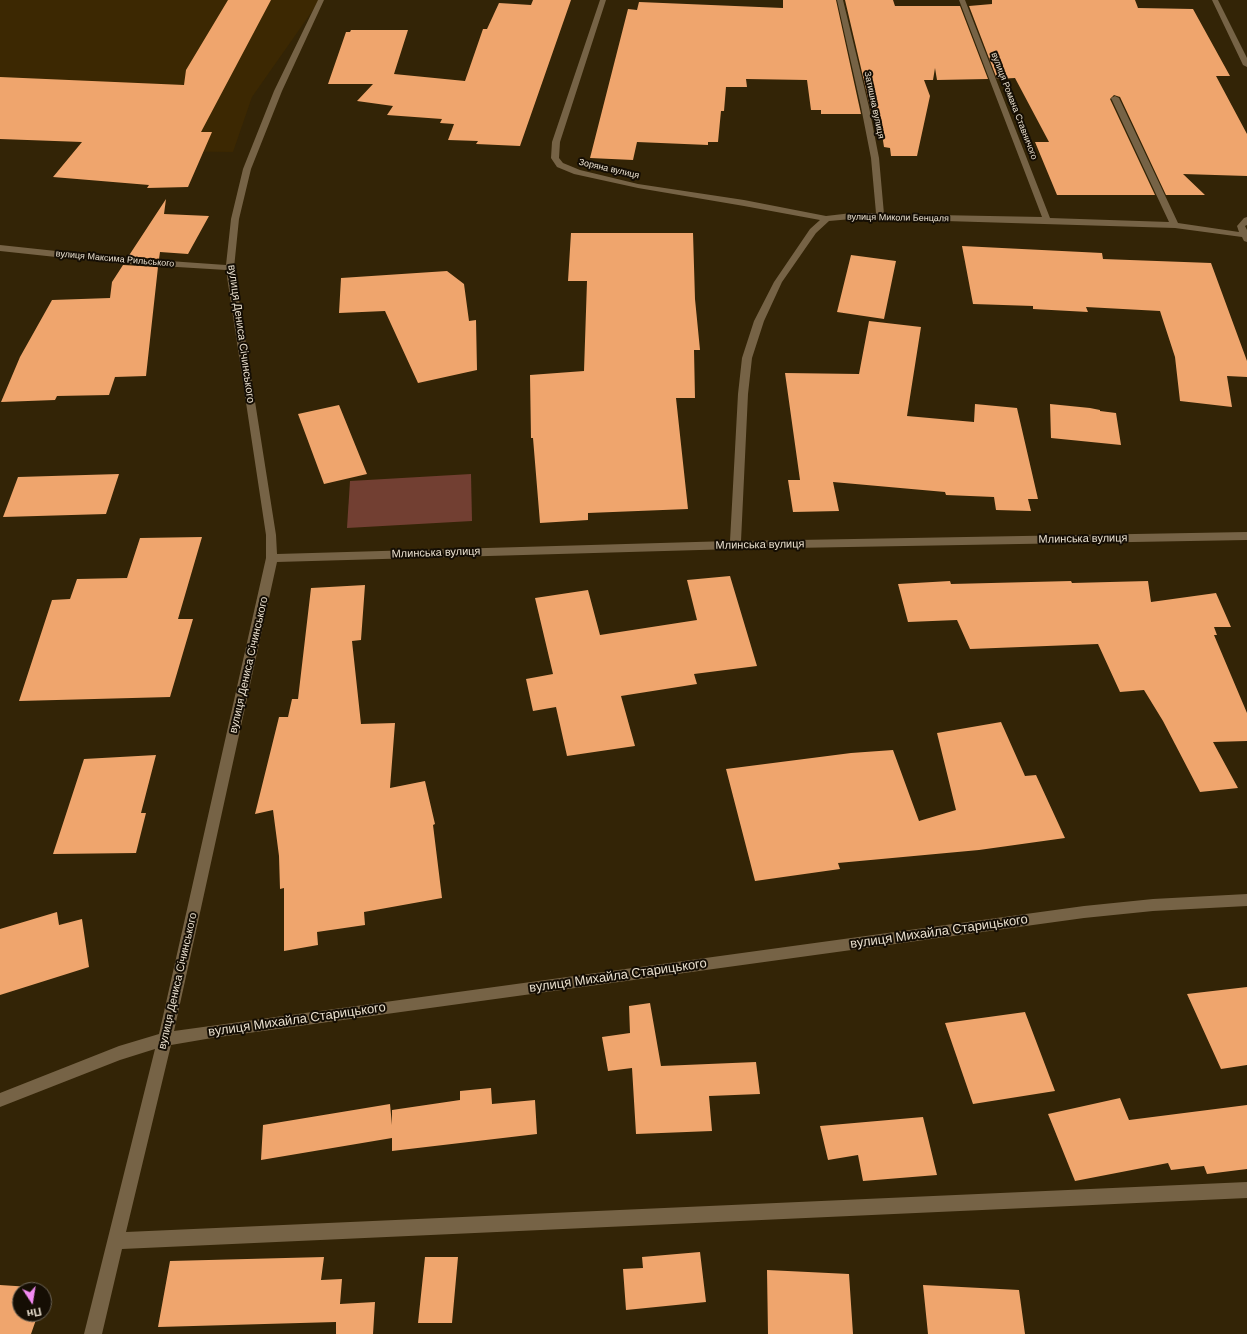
<!DOCTYPE html>
<meta charset="utf-8">
<style>
body{margin:0}
#map{position:relative;width:1247px;height:1334px;overflow:hidden;background:#332406;font-family:Arial,sans-serif}
canvas{display:block}
.north{position:absolute;left:12px;top:1282px;width:40px;height:40px;box-sizing:border-box;background:#150e04;border:1px solid #6a6255;border-radius:50%;rotate:168deg;font-size:11px;font-weight:700;line-height:16px;text-align:center;color:#e9dfce}
.north::after{content:'';display:block;margin:auto;width:14px;height:18px;background:#f38af2;clip-path:polygon(50% 0,100% 100%,50% 72%,0 100%)}
</style>
<div id="map">
<canvas width="1247" height="1334"></canvas>
<div class="north">Пн</div>
</div>
<script>
const g = document.querySelector('canvas').getContext('2d');
g.lineJoin = 'round';
function fill(path, color) {
  g.fillStyle = color;
  g.fill(path, 'evenodd');
}
function poly(rows) {
  const path = new Path2D();
  for (const r of rows) {
    path.moveTo(r[0], r[1]);
    for (let i = 2; i < r.length; i += 2) path.lineTo(r[i], r[i + 1]);
  }
  return path;
}
function label(font, color, halo, rows, align = 'center') {
  g.font = font + ' Arial,sans-serif';
  g.lineWidth = 4;
  g.setLineDash([]);
  g.textBaseline = 'middle';
  g.strokeStyle = halo;
  g.fillStyle = color;
  for (const [text, x, y, turn = 0] of rows) {
    g.save();
    g.translate(x, y);
    g.rotate((+turn || 0) * Math.PI / 180);
    g.textAlign = isNaN(turn) ? turn : align;
    if (halo) g.strokeText(text, 0, 0);
    g.fillText(text, 0, 0);
    g.restore();
  }
}
const built = poly([
 [0,0,320,0,252,97,233,152,76,150,115,94,0,90]
]);
const green = poly([
 [471,474,472,521,347,528,350,481]
]);
const building = poly([
 [228,0,271,0,201,132,212,132,188,187,147,188,149,185,53,177,82,142,0,139,0,77,184,85,186,70],
 [533,0,571,0,520,146,476,144,478,141,448,140,454,124,440,123,442,119,387,115,393,106,357,101,373,84,328,84,346,32,350,32,351,30,408,30,394,74,465,81,483,29,487,29,499,3,531,5],
 [783,0,836,0,861,114,821,114,821,110,811,110,807,80,746,79,747,87,726,87,724,111,721,111,718,142,708,142,708,145,637,142,633,160,590,158,628,9,637,10,639,2,783,8],
 [845,0,893,0,895,6,960,6,988,79,937,80,935,68,933,80,924,80,930,96,917,156,891,156,890,148,884,147,879,115,872,115],
 [992,0,1135,0,1138,8,1193,9,1230,76,1216,76,1247,134,1247,176,1183,174,1205,195,1166,195,1120,97,1114,95,1110,99,1155,195,1057,195,1035,142,1049,142,1015,78,997,79,969,6,992,4],
 [166,199,164,214,209,216,188,254,160,252,159,259,128,257],
 [571,233,693,233,695,299,700,350,694,350,695,398,676,398,688,509,588,513,588,520,540,523,533,438,531,438,530,375,584,371,587,281,568,281],
 [962,246,1102,253,1103,259,1211,263,1247,361,1247,377,1227,376,1232,407,1180,401,1175,357,1160,311,1086,307,1088,312,1033,309,1033,306,973,304],
 [851,255,896,261,884,319,837,312],
 [123,265,158,267,146,376,115,377,109,395,57,396,55,400,1,402,20,357,52,300,110,298,112,282],
 [447,271,464,284,469,321,476,320,477,370,418,383,385,311,339,313,341,278],
 [869,321,921,327,907,416,974,422,975,404,1017,408,1038,499,1028,499,1031,511,996,510,994,497,946,495,945,492,833,482,839,511,793,512,788,480,800,480,785,373,859,374],
 [1050,404,1090,408,1100,410,1100,411,1116,413,1121,445,1051,438],
 [339,405,367,474,324,484,298,414],
 [119,474,106,514,3,517,18,477],
 [202,537,178,619,193,619,170,697,19,701,52,600,70,599,77,579,127,578,140,538],
 [730,576,757,666,694,674,697,684,621,696,635,746,567,756,556,707,533,711,526,679,553,674,535,598,588,590,600,635,697,620,687,580],
 [950,581,951,584,1071,581,1072,583,1148,581,1151,602,1216,593,1231,627,1214,627,1217,635,1214,635,1247,713,1247,741,1213,742,1238,788,1200,792,1163,721,1144,690,1120,692,1098,644,970,649,957,620,908,622,898,584],
 [365,585,361,640,352,641,361,724,395,723,390,788,425,781,435,824,433,825,442,898,364,912,365,925,317,932,318,945,284,951,284,888,280,889,279,856,273,810,255,814,279,717,288,717,292,699,298,699,311,588],
 [1001,722,1025,776,1036,775,1065,838,979,850,838,863,840,869,755,881,726,769,851,753,893,750,919,821,956,810,937,733],
 [156,755,141,813,146,813,136,853,53,854,84,759],
 [57,912,59,925,82,919,89,967,0,995,0,929],
 [1247,987,1247,1065,1221,1069,1187,994],
 [650,1003,661,1066,756,1062,760,1094,709,1096,712,1131,636,1134,632,1068,608,1071,602,1037,630,1033,629,1006],
 [1025,1012,1055,1091,973,1104,945,1023],
 [491,1088,492,1104,535,1100,537,1134,392,1151,392,1138,261,1160,263,1125,390,1104,392,1125,392,1110,460,1100,460,1091],
 [1120,1098,1129,1120,1247,1105,1247,1169,1207,1174,1204,1166,1171,1170,1168,1163,1075,1181,1048,1114],
 [923,1117,937,1175,863,1181,858,1155,828,1160,820,1126],
 [700,1252,706,1302,626,1310,623,1269,643,1268,642,1257],
 [324,1257,321,1280,342,1279,340,1304,375,1302,373,1334,336,1334,336,1322,158,1327,170,1261],
 [425,1257,458,1257,452,1323,418,1323],
 [767,1270,849,1274,853,1334,768,1334],
 [0,1285,46,1288,44,1294,44,1290,20,1290,20,1314,38,1314,31,1334,0,1334],
 [923,1285,1019,1290,1025,1334,928,1334]
]);
const minor = poly([
 [318,0,324,0,282,91,251,169,239,219,234,268,276,535,277,554,730,541,738,394,742,358,754,321,774,282,810,229,820,220,744,206,638,188,574,174,557,167,551,158,552,142,600,0,606,0,560,142,559,158,563,163,580,170,638,184,744,200,826,216,852,213,876,213,871,158,861,107,837,0,843,0,869,107,879,158,884,214,1042,217,959,0,965,0,1050,218,1169,222,1111,98,1115,96,1119,98,1178,223,1239,232,1237,226,1244,218,1247,217,1247,225,1245,226,1247,230,1247,242,1244,241,1242,237,1175,228,880,219,852,219,829,221,816,233,782,282,764,321,752,358,748,394,741,541,1247,532,1247,540,735,549,277,562,174,1031,1084,906,1153,899,1247,894,1247,906,1153,911,1084,918,212,1038,171,1045,126,1232,1247,1182,1247,1198,122,1249,102,1334,84,1334,155,1049,120,1060,0,1107,0,1093,119,1046,159,1034,266,558,266,535,226,270,112,263,0,251,0,245,112,257,226,265,231,219,243,169,274,91,318,0],
 [1212,0,1218,0,1247,58,1247,67,1243,65,1212,0]
]);
const farStreetnames = [
 ["Затишна вулиця",874,105,78],
 ["вулиця Романа Ставничого",1014,106,69],
 ["Зоряна вулиця",609,169,13],
 ["вулиця Миколи Бенцаля",898,218,1],
 ["вулиця Максима Рильського",115,259,5]
];
const streetNames = [
 ["вулиця Дениса Січинського",241,334,82],
 ["Млинська вулиця",1083,539,-1],
 ["Млинська вулиця",760,545,-1],
 ["Млинська вулиця",436,553,-2],
 ["вулиця Дениса Січинського",249,665,-77],
 ["вулиця Дениса Січинського",178,981,-77]
];
const nearStreetnames = [
 ["вулиця Михайла Старицького",939,932,-8],
 ["вулиця Михайла Старицького",618,976,-8],
 ["вулиця Михайла Старицького",297,1020,-8]
];
fill(built, '#3c2802');
fill(green, '#723f32');
fill(building, '#efa56d');
fill(minor, '#766346');
label('9px', '#e9dfce', '#150e04', farStreetnames);
label('11px', '#e9dfce', '#150e04', streetNames);
label('13px', '#e9dfce', '#150e04', nearStreetnames);
</script>
